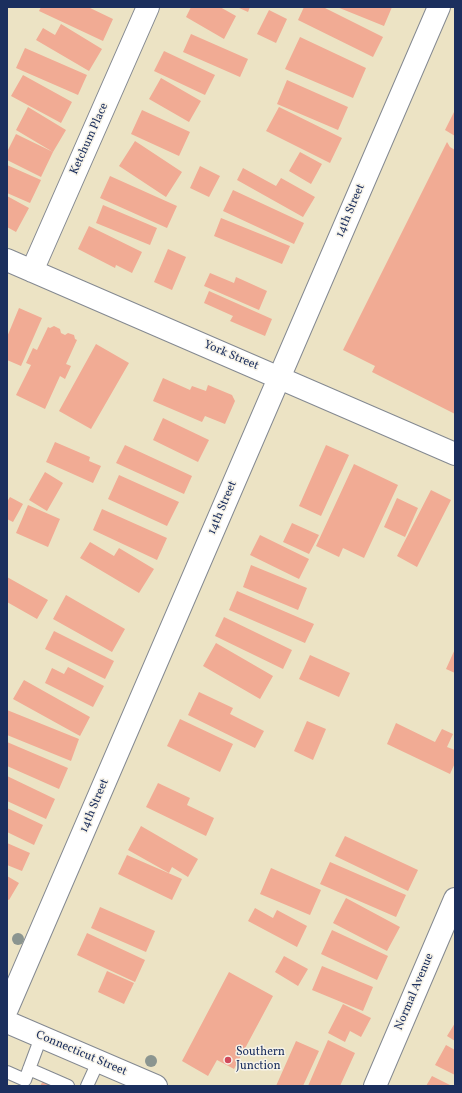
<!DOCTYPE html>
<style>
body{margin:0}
#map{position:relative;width:462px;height:1093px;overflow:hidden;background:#ece3c4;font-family:Vollkorn,serif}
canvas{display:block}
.frame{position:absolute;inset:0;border:8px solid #1b2f5e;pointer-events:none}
</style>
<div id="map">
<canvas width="462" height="1093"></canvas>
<div class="frame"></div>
</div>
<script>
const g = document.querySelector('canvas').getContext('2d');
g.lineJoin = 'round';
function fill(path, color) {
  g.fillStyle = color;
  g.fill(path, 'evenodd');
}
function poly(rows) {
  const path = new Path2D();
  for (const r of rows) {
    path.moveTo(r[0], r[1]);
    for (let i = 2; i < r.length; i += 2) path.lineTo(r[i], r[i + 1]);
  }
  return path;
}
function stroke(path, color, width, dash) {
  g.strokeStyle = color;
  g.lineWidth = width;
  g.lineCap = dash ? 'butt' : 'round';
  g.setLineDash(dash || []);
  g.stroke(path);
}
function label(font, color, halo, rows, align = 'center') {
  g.font = font + ' Vollkorn,serif';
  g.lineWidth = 3;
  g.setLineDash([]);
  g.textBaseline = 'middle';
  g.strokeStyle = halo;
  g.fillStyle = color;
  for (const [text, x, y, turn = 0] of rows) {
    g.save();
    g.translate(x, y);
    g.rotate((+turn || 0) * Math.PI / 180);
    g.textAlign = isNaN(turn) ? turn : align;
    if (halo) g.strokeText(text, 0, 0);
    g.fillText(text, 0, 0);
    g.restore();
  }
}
const building = poly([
 [41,7,88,7,113,19,103,41,39,11],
 [191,7,220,7,236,16,224,39,186,17],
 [237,7,250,7,248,12],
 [304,7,323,7,383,37,373,57,298,20],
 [337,7,392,7,384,26],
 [269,10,287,19,276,43,257,34],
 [61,24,102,49,89,71,36,40,43,28,55,35],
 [191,34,248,59,240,77,183,52],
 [300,37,366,68,353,98,285,69],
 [25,48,87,75,78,95,16,68],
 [164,51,215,75,205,95,154,71],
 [23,75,72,102,61,123,11,96],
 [161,78,201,101,189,122,149,99],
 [287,80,348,107,338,130,277,104],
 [28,107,66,130,53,152,16,130],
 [279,107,342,138,330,163,266,131],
 [142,110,190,132,179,156,131,134],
 [455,110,455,136,445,130],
 [16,134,53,152,41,177,7,160,7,152],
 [135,141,182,172,166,197,119,166],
 [447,142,450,147,455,150,455,414,372,372,375,366,343,350],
 [300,152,322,164,311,184,289,171],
 [7,165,41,180,30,203,7,193],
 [200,166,220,176,209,197,190,188],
 [243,168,276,186,281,178,315,197,303,217,237,180],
 [110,176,177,206,167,228,100,198],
 [233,190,304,223,294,244,223,211],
 [7,196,29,208,16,232,7,227],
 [103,205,157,228,150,245,96,223],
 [221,218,290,246,282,264,214,236],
 [89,226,142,252,132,273,116,265,115,268,78,249],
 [168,249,186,257,172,290,154,282],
 [210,273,234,283,236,277,267,291,259,310,204,286],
 [209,291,272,319,265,336,230,321,233,316,204,303],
 [19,308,42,318,21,366,7,360,7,337],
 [54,326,60,329,61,333,65,335,68,333,74,335,75,339,77,340,66,364,71,366,65,379,60,376,45,409,16,395,31,365,26,363,33,348,37,350,48,327,50,328],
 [96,344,129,363,91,429,59,411],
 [163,378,190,390,192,386,206,391,208,385,232,395,235,401,225,424,205,416,202,422,153,401],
 [163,418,209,440,198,462,153,440],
 [55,442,90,457,89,461,101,466,93,483,46,462],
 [125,445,192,476,184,494,116,463],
 [326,445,349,455,321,516,299,506],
 [354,464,398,485,364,558,343,548,339,557,316,546],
 [45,472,63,483,47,511,29,500],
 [119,475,179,502,167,526,108,499],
 [431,490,451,500,417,567,397,556],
 [10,497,23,504,13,522,7,519,7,502],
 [397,498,418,508,405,537,384,527],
 [28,505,60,519,48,547,16,533],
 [102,509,167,538,157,560,93,530],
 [292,523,319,535,309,554,283,542],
 [260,535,309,559,299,579,250,555],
 [90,542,114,556,119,548,154,569,139,593,80,558],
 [251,565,307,588,298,610,243,587],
 [7,577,48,600,37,619,7,602],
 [237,591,314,624,305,643,229,610],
 [66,595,125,629,112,652,53,619],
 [224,617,292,650,283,669,215,636],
 [54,631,114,661,105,679,45,649],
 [216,643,273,676,260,699,203,666],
 [455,649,455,673,446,669],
 [310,655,350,673,339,697,299,679],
 [68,667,104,686,93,707,45,683,52,668,64,674],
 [24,680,90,717,80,736,13,699],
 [199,692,233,708,230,714,264,731,255,748,188,715],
 [7,710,79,739,71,761,7,735],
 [180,719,233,744,220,772,167,746],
 [307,721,326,729,313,760,294,751],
 [396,723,435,742,442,729,453,734,447,747,455,750,455,763,450,774,387,744],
 [7,742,68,768,59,789,7,766],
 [7,776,55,799,46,819,7,801],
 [158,783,190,798,187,805,214,818,206,836,146,807],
 [7,808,43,825,34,845,7,832],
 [141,826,198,859,188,877,172,867,169,873,128,850],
 [345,836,418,870,408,891,335,856],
 [7,843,30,853,22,871,7,865],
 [127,855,182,879,172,900,118,874],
 [330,862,406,895,396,917,320,884],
 [271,868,321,890,310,915,260,894],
 [7,876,19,883,9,900,7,899],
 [346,898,400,927,387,951,333,923],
 [100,907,155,931,146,952,91,928],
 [255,908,273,918,277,910,307,926,297,947,248,921],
 [332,930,388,956,377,980,321,954],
 [87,933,145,960,135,982,77,955],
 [284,956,308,969,298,986,275,972],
 [322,966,373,987,363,1011,312,990],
 [107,971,134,983,124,1004,98,992],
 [229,972,273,996,234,1069,217,1060,208,1076,182,1061],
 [343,1004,371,1018,361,1037,350,1031,345,1042,328,1033],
 [455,1023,455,1041,447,1036],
 [328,1040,355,1053,340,1086,308,1086],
 [296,1041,319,1051,303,1086,276,1086],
 [446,1045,455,1050,455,1075,435,1065],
 [432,1076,452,1086,426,1086],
 [43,1081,54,1086,40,1086]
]);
const lane = poly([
 [29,1069,68,1086],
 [7,1072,25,1080,41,1037],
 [87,1086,98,1062]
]);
const street = poly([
 [7,260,455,454],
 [32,271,148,7],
 [7,1009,439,7],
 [7,1022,156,1086],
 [375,1086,455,899]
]);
const trees = [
 [18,939],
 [151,1061]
];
const markers = [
 [228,1060,4,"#d1495b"]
];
const streetNames = [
 ["Ketchum Place",90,139,-66],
 ["14th Street",351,211,-67],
 ["York Street",231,356,23],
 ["14th Street",223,508,-67],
 ["14th Street",95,806,-67],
 ["Normal Avenue",415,992,-67],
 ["Connecticut Street",81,1054,23]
];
const poiNames = [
 ["Southern",236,1053],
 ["Junction",236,1067]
];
fill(building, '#f1ab94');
stroke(lane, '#848991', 14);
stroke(street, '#848991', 24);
stroke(lane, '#fff', 12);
stroke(street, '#fff', 22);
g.fillStyle = '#8b9590';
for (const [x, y] of trees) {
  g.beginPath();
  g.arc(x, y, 6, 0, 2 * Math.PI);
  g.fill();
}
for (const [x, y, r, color] of markers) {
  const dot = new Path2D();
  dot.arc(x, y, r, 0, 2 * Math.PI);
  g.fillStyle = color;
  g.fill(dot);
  stroke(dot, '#f7f3e8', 1.5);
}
label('12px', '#1b2f5e', '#f7f3e8', streetNames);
label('12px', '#1b2f5e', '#f7f3e8', poiNames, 'left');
</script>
